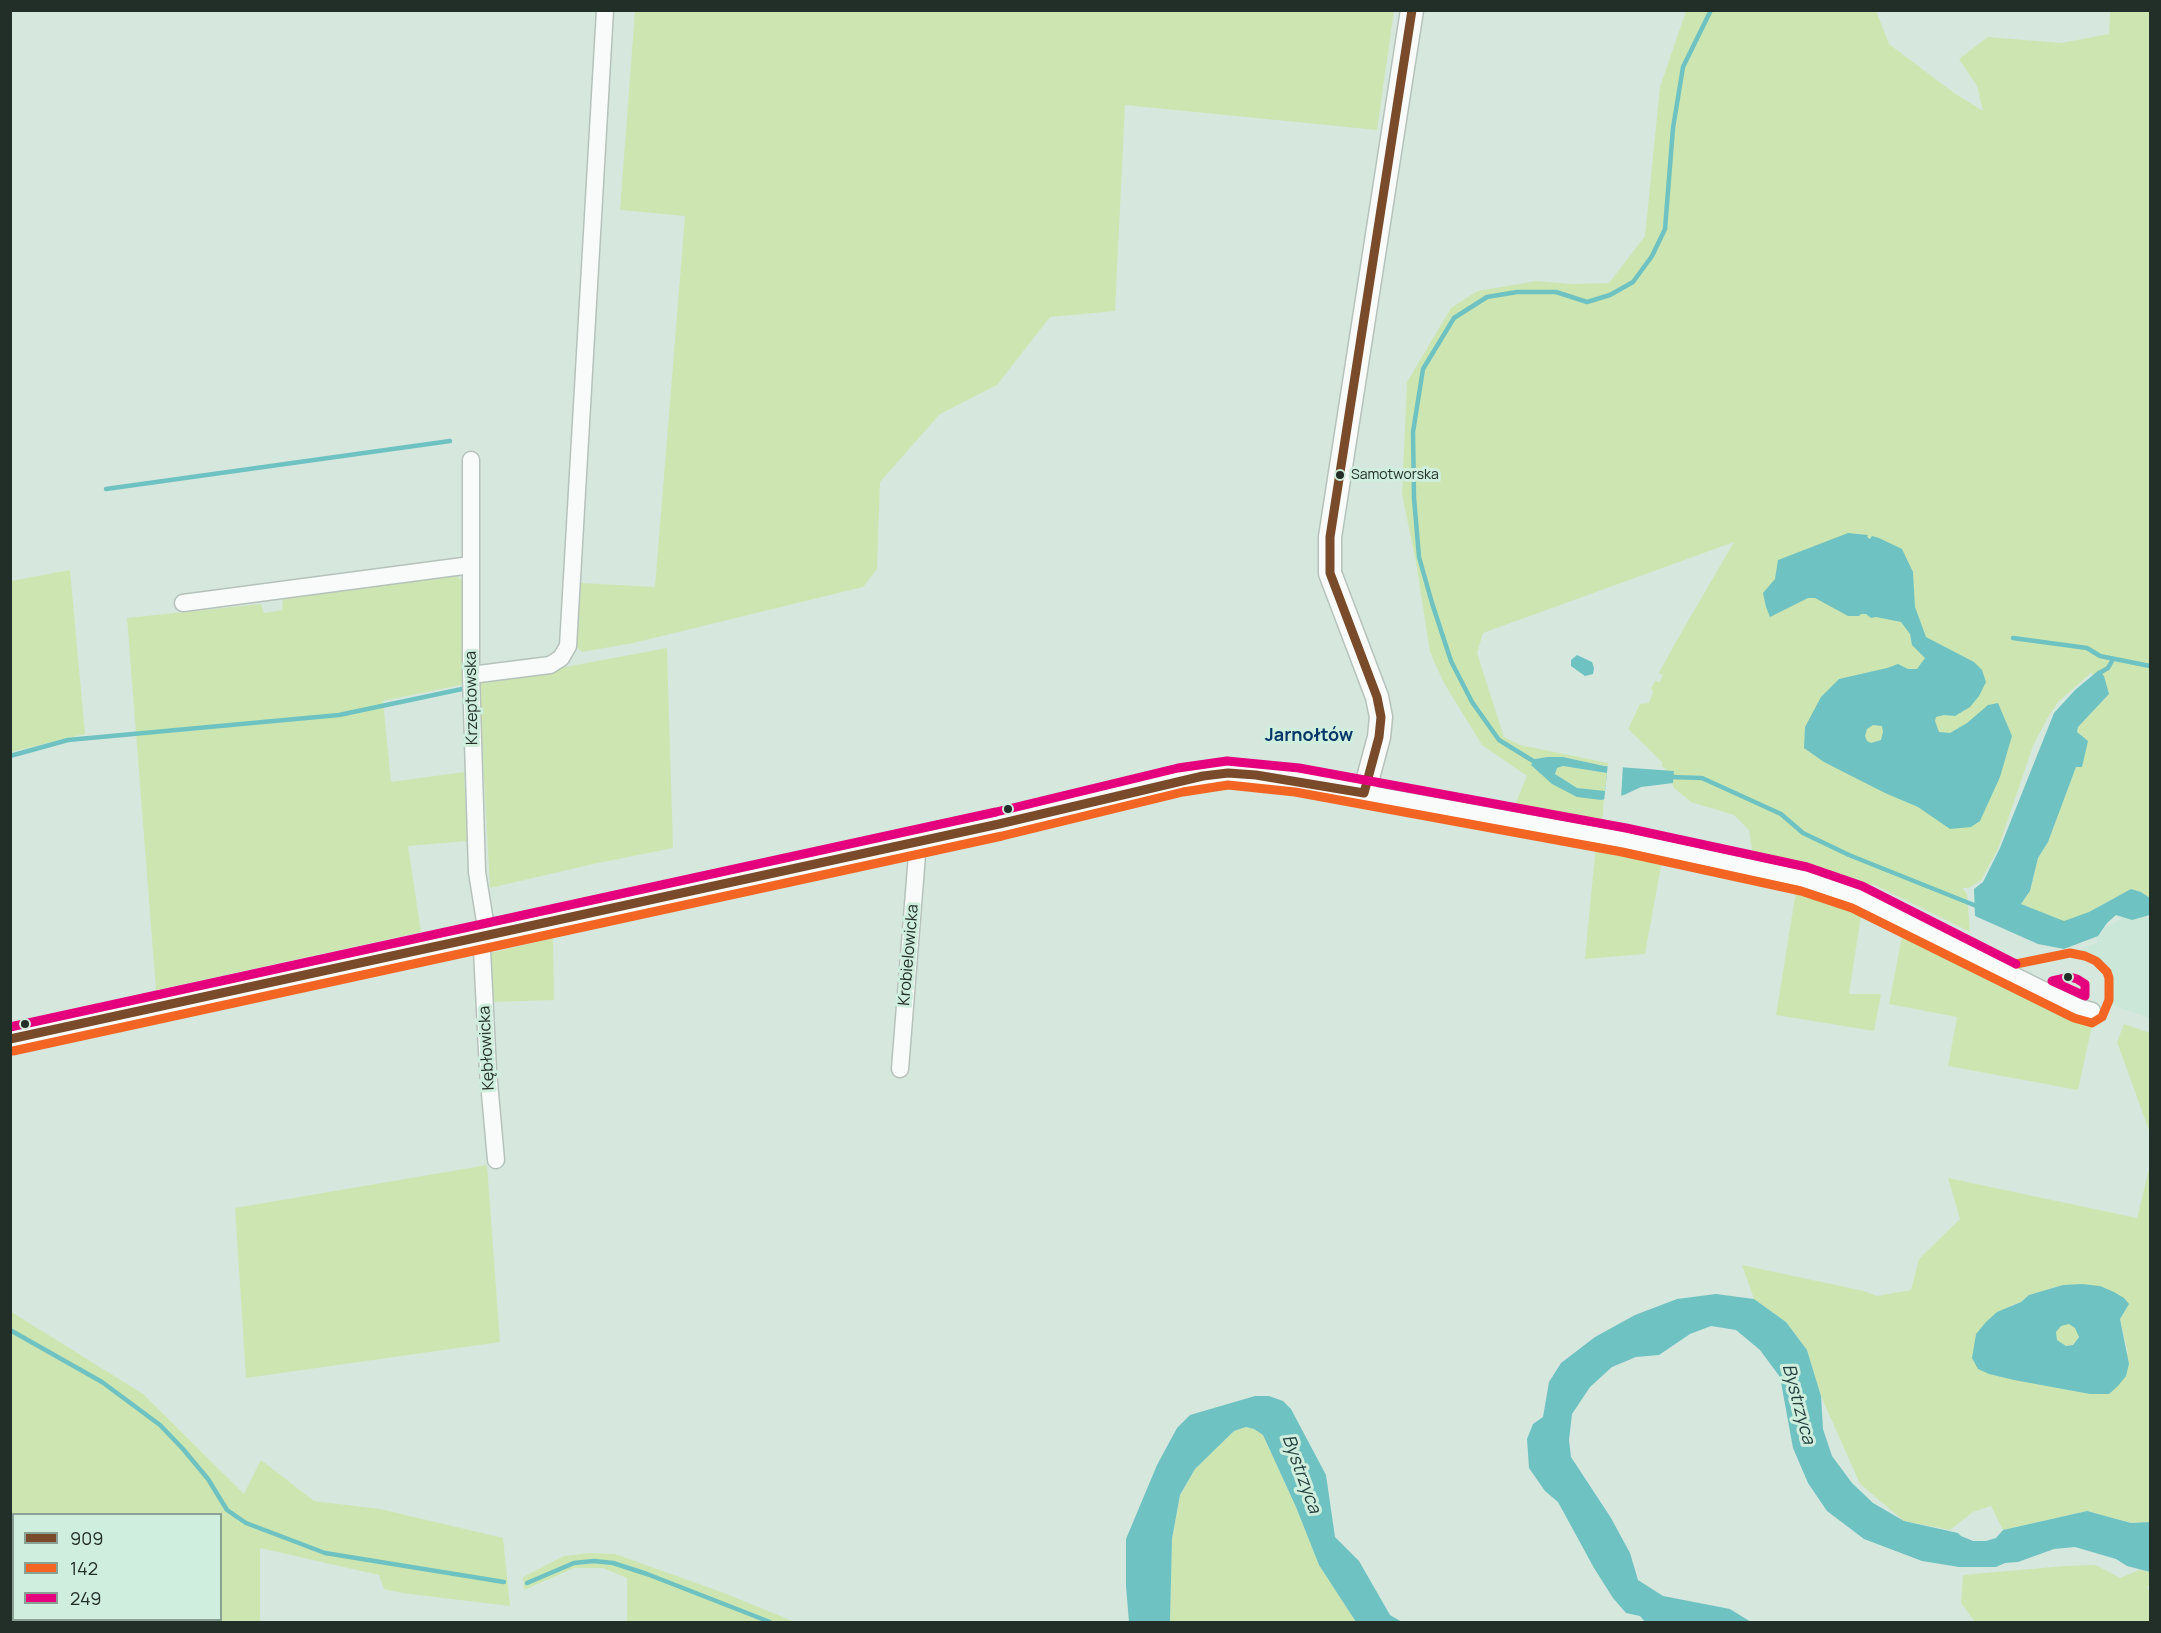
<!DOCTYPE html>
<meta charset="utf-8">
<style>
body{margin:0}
#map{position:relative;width:2161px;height:1633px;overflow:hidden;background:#d6e7de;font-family:Manrope,sans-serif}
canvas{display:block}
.frame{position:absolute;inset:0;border:12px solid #222e28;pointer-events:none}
.legend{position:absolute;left:12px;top:1513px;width:210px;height:108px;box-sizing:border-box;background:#cfeedd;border:2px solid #8aa195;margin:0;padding:8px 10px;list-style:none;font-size:18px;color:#222e28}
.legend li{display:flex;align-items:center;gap:12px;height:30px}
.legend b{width:30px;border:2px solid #8aa195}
</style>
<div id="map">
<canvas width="2161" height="1633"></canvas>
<div class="frame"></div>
<ul class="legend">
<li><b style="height:8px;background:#7a4b2a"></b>909</li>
<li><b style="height:8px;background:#f26522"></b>142</li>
<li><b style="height:8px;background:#e5007d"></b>249</li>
</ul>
</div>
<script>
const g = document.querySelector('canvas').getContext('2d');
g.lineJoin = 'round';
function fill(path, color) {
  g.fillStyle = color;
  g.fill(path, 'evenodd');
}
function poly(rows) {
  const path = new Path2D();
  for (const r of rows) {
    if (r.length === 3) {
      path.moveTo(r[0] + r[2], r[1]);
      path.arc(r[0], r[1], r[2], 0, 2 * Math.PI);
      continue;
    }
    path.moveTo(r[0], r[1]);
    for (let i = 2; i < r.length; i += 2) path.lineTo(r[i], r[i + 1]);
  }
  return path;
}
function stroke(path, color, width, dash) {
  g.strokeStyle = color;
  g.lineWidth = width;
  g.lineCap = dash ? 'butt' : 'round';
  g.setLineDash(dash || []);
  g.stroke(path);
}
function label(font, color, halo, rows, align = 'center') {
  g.font = font + ' Manrope,sans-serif';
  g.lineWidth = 6;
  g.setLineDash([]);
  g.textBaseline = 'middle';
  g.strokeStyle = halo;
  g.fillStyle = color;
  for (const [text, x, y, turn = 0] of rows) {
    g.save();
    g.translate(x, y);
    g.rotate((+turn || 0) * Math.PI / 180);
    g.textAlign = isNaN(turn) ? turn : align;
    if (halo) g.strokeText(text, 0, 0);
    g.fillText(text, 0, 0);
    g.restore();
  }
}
const built = poly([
 [2128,915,2150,918,2150,1018,2106,1003,2109,986,2103,966,2089,959,2080,950,2098,942,2094,935]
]);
const green = poly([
 [635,11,635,10,1394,11,1377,130,1125,105,1115,311,1050,317,997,385,940,414,880,482,877,569,863,587,633,643,582,652,576,646,581,583,655,587,685,216,620,210],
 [1686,11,1876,11,1889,44,1954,93,1983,111,1977,86,1959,59,1988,37,2061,43,2109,34,2110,11,2150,11,2150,898,2141,892,2131,889,2089,912,2064,922,2021,904,2030,891,2038,858,2048,842,2076,766,2082,767,2076,732,2078,727,2109,694,2091,673,2058,702,2047,719,2033,746,1998,849,1981,880,1969,888,1962,888,1967,894,1970,932,1875,885,1850,883,1753,856,1749,830,1734,815,1691,802,1674,788,1665,768,1662,767,1662,762,1628,729,1640,704,1649,703,1653,692,1651,688,1655,681,1660,682,1663,675,1659,673,1674,645,1734,542,1483,633,1477,653,1504,737,1520,745,1608,763,1608,766,1592,764,1563,757,1547,757,1535,759,1552,784,1601,800,1604,799,1602,825,1514,807,1527,776,1482,745,1444,683,1430,652,1416,562,1402,494,1407,382,1451,308,1471,295,1478,291,1536,281,1573,284,1609,283,1645,236,1660,87],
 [70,570,85,734,11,752,11,581],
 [455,574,461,580,467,590,465,684,383,701,391,782,464,772,467,841,408,846,421,932,156,990,127,618,261,604,264,613,282,610,283,596],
 [667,648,673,848,593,864,490,888,479,683],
 [1563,766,1607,773,1605,792,1577,788,1555,774,1557,767],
 [1596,844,1663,855,1645,954,1585,959],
 [1797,885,1838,899,1862,909,1849,994,1881,994,1874,1031,1776,1015],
 [1903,931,2092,1026,2078,1090,1948,1066,1957,1017,1889,1004],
 [553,938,554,1000,493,1002,491,953],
 [2124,1024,2150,1033,2150,1133,2117,1042],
 [487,1165,500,1342,246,1378,235,1208],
 [2150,1165,2150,1522,2131,1523,2087,1511,2003,1530,1991,1506,1973,1512,1950,1530,1904,1521,1860,1484,1821,1396,1807,1350,1786,1322,1754,1299,1742,1265,1864,1291,1877,1296,1911,1290,1919,1259,1960,1219,1948,1178,2137,1218],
 [2063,1285,2123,1311,2120,1319,2128,1353,2090,1394,1989,1374,1975,1342,1976,1334,2012,1305,2021,1302,2029,1295],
 [10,1311,143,1394,244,1494,261,1460,314,1501,380,1509,503,1538,510,1606,402,1593,384,1589,379,1575,260,1548,260,1622,136,1622,136,1620,220,1620,220,1514,14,1514,13,1596,10,1582],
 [2067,1335,11],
 [1246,1427,1254,1429,1263,1435,1296,1507,1319,1565,1356,1622,1170,1622,1172,1539,1180,1496,1195,1469,1234,1431],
 [590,1553,615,1554,724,1593,795,1622,627,1622,627,1578,603,1568,574,1568,524,1590,523,1577,564,1556],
 [2096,1565,2120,1578,2139,1570,2150,1572,2150,1586,2147,1586,2150,1594,2150,1622,1975,1622,1961,1603,1963,1575,2064,1566]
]);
const water = poly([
 [1848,533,1868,535,1867,537,1870,539,1872,536,1879,538,1902,549,1913,572,1915,607,1926,637,1974,662,1982,670,1986,682,1979,696,1970,707,1955,716,1944,715,1936,717,1935,721,1939,732,1950,733,1967,723,1988,705,1998,703,2012,736,2000,777,1980,821,1971,827,1950,829,1918,807,1885,793,1824,762,1804,748,1805,727,1821,697,1839,679,1887,668,1898,664,1908,669,1917,669,1925,658,1912,645,1910,634,1901,622,1876,617,1871,618,1866,614,1861,614,1859,616,1848,616,1815,598,1808,598,1770,617,1766,607,1763,593,1775,579,1778,560],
 [1873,725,1882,726,1883,732,1881,740,1871,743,1867,741,1865,736,1867,729],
 [1577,655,1592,662,1594,668,1593,674,1585,676,1571,666,1571,660],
 [2099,670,2104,676,2109,694,2078,727,2077,732,2088,741,2082,767,2076,767,2048,842,2038,858,2030,891,2021,904,2064,921,2089,912,2131,889,2141,892,2150,898,2150,915,2132,920,2116,915,2107,923,2098,936,2064,949,2038,944,1975,916,1974,889,1983,882,2000,848,2054,713,2075,690],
 [1547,757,1563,757,1604,766,1674,771,1673,783,1641,787,1624,795,1601,800,1577,797,1552,784,1531,765,1535,759],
 [1563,766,1607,773,1605,791,1577,788,1555,774,1557,768],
 [2082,1284,2100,1286,2114,1292,2124,1298,2129,1304,2120,1319,2129,1364,2126,1376,2118,1386,2109,1394,2090,1394,2014,1380,1989,1374,1978,1369,1972,1358,1976,1334,1986,1322,1997,1312,2021,1302,2029,1295,2063,1285],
 [2069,1324,2075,1328,2079,1337,2073,1345,2066,1346,2057,1340,2056,1332,2061,1326],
 [1716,1294,1754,1299,1786,1322,1807,1350,1821,1396,1823,1429,1832,1456,1852,1483,1873,1503,1904,1521,1958,1533,1961,1536,1973,1541,1986,1541,1996,1538,2003,1530,2087,1511,2131,1523,2150,1522,2150,1572,2127,1566,2116,1559,2075,1547,2054,1549,2018,1562,2005,1563,1996,1567,1959,1567,1922,1561,1864,1539,1827,1511,1808,1483,1793,1448,1780,1377,1760,1350,1736,1330,1711,1326,1690,1334,1659,1355,1636,1357,1612,1367,1590,1387,1572,1414,1569,1440,1571,1457,1611,1518,1630,1553,1638,1580,1663,1596,1730,1609,1751,1622,1645,1622,1640,1616,1626,1613,1613,1598,1594,1568,1558,1502,1545,1491,1529,1468,1527,1439,1533,1424,1543,1417,1549,1382,1561,1363,1595,1337,1635,1315,1677,1299],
 [1255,1396,1269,1396,1283,1401,1291,1409,1326,1475,1335,1537,1359,1561,1390,1615,1402,1622,1356,1622,1319,1565,1296,1507,1263,1435,1254,1429,1246,1427,1234,1431,1195,1469,1180,1495,1172,1539,1170,1622,1129,1622,1126,1586,1126,1539,1157,1465,1177,1428,1190,1415]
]);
const pier = poly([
 [1608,763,1623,765,1621,798,1604,802]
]);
const stream = poly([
 [106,489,450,441],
 [2013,638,2087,648,2100,656,2150,666],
 [2101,672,2108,668,2113,659],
 [10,756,68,740,339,715,462,689],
 [1538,764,1499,740,1472,702,1451,661,1432,603,1419,557,1414,498,1413,432,1423,369,1454,318,1487,297,1517,292,1556,292,1587,302,1610,295,1633,282,1652,256,1665,229,1673,128,1683,67,1711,10],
 [1670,777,1702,778,1781,814,1803,833,1849,855,1979,907],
 [10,1330,102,1382,160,1425,183,1449,208,1479,227,1510,246,1523,325,1553,504,1582],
 [527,1583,574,1563,594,1561,613,1563,647,1574,770,1622]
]);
const street = poly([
 [471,460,471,675,477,872,487,934],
 [183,603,471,565],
 [471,675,550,665,561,658,568,646,605,10],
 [1364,793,1624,840,1804,879,1857,897,2031,984,2078,1007,2092,1011],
 [479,936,482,950,488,1071,496,1160],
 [900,1069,918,842]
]);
const secondary = poly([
 [10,1039,999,824,1203,776,1228,773,1256,775,1364,793,1379,737,1381,717,1377,697,1330,573,1330,537,1412,10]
]);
const bus1 = poly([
 [1364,793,1379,737,1381,717,1377,697,1330,573,1330,537,1412,10],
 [10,1039,999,824,1203,776,1228,773,1256,775,1364,793]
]);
const bus2 = poly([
 [13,1051,1002,836,1183,792,1228,785,1295,792,1622,852,1801,891,1852,908,2074,1018,2092,1023,2102,1017,2109,1000,2109,978,2107,972,2096,961,2085,956,2070,953,2016,964]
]);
const bus3 = poly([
 [2070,977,2077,979,2085,984,2085,996,2052,981,2070,977],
 [10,1027,996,812,1178,768,1227,761,1299,768,1626,828,1807,867,1862,886,2016,964]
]);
const markers = [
 [1340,475,5,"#222e28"],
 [1008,809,5,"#222e28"],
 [2068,977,5,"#222e28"],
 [25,1024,5,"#222e28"]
];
const busNames = [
 ["Samotworska",1351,475]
];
const streetNames = [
 ["Krzeptowska",472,698,-91],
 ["Krobielowicka",909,955,-85],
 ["Kębłowicka",487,1048,-93]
];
const neighbourhoodNames = [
 ["Jarnołtów",1309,736]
];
const waterNames = [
 ["Bystrzyca",1798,1404,75],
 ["Bystrzyca",1301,1474,70]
];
fill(built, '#cae7d7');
fill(green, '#cde6b1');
fill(water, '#6fc2c2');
fill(pier, '#d6e7de');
stroke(stream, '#6fc2c2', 4.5);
stroke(street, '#b5c2bb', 19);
stroke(secondary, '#b5c2bb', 25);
stroke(street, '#f9fbfa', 16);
stroke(secondary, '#f9fbfa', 22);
stroke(bus1, '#7a4b2a', 9);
stroke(bus2, '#f26522', 9);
stroke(bus3, '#e5007d', 9);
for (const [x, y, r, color] of markers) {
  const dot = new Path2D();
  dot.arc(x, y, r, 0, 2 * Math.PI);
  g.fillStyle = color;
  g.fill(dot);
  stroke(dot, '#cfeedd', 2);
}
label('14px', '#222e28', '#cfeedd', busNames, 'left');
label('16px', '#222e28', '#cfeedd', streetNames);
label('bold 18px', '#053668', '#cfeedd', neighbourhoodNames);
label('italic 18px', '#243d3e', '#cfeedd', waterNames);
</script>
